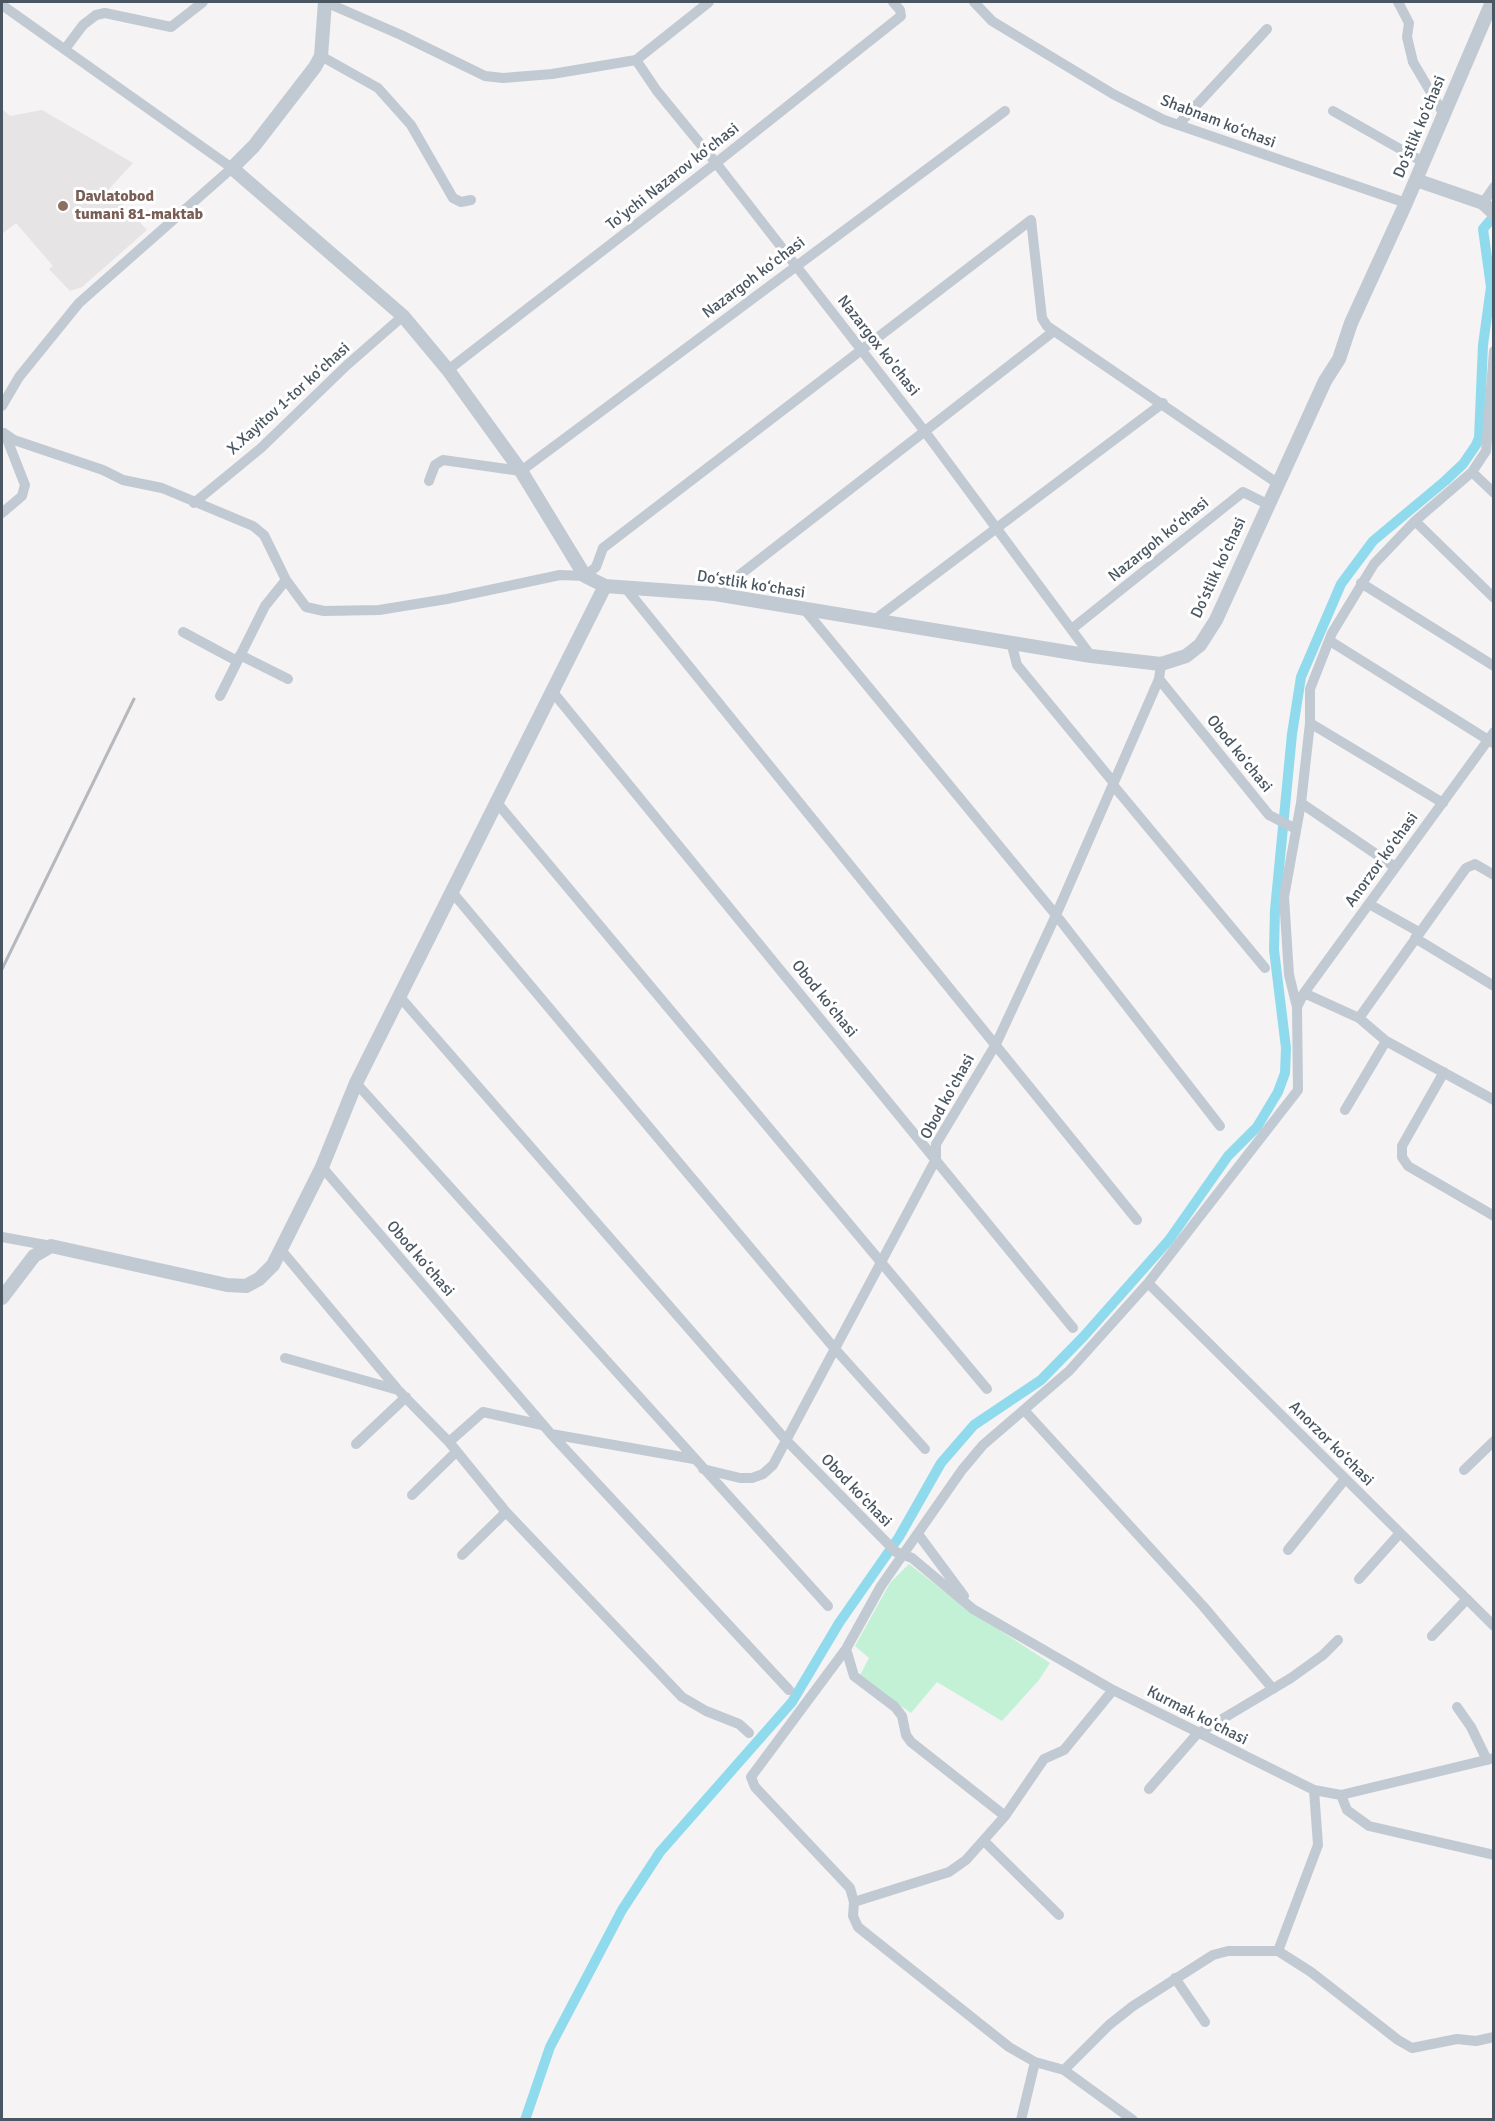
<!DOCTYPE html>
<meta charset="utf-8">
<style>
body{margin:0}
#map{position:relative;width:1495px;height:2121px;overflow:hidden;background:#f5f3f3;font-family:Signika,sans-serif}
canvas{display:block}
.frame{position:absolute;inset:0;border:3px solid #4a5661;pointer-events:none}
</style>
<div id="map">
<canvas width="1495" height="2121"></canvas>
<div class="frame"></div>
</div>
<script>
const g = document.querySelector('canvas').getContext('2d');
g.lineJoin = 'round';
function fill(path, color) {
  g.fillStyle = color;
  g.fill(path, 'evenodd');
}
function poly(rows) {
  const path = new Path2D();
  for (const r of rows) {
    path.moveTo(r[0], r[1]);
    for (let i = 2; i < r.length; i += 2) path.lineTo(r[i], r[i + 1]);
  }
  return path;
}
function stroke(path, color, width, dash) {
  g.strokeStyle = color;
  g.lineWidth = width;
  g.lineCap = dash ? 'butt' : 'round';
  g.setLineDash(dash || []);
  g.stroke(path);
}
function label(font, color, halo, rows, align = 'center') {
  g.font = font + ' Signika,sans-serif';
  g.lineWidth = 6;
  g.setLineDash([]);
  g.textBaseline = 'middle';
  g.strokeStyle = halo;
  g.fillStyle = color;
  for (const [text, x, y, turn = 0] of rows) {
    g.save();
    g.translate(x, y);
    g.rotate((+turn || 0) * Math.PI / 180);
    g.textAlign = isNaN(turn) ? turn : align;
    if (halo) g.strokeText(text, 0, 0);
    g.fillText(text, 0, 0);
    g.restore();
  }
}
const education = poly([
 [2,109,10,116,42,110,133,163,109,189,147,230,82,287,70,291,49,269,53,266,16,223,2,234]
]);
const green = poly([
 [909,1564,967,1609,1050,1663,1039,1680,1002,1721,937,1682,911,1713,859,1677,869,1658,855,1646,890,1583]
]);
const canal = poly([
 [525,2120,550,2047,622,1910,660,1852,792,1702,839,1623,899,1537,941,1463,974,1425,1041,1380,1084,1336,1169,1240,1228,1156,1257,1127,1278,1092,1285,1073,1286,1048,1274,950,1275,910,1292,734,1301,677,1341,584,1373,541,1445,481,1463,464,1476,445,1479,438,1483,345,1491,287,1483,229,1494,216]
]);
const minor = poly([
 [325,2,401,35,485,76,503,78,552,74,636,60,709,2],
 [974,2,992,21,1113,94,1164,120,1406,203],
 [1398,2,1409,23,1407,37,1413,62,1443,113],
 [2,5,232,168,79,303,19,377,2,406],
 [65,49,83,25,96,15,105,13,171,27,203,2],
 [321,56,378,88,411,125,453,198,461,202,471,200],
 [636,60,657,91,716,163,926,433,1091,656],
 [1333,111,1423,162],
 [1178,125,1267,29],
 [1483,203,1494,187],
 [448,370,716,163,901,16,900,10,893,2],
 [4,433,14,440,103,470,123,480,162,488,253,526,264,535,286,580,306,607,324,611,379,610,447,599,560,575,585,576,596,567,603,548,1031,220,1042,318,1047,326,1277,483],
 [1472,472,1494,493],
 [429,481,435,465,443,460,521,471,1005,111],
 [194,503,261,448,347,365,403,316],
 [2,513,22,496,25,485,5,434],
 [1415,521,1494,598],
 [1361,583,1494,666],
 [624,586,1137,1220],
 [715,594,1054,331],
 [805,610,1056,915,1220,1126],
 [877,618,1163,403],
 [1073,628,1243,492,1267,504],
 [183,632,237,661],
 [1330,641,1493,743],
 [1011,642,1017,665,1114,783],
 [240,655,288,679],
 [1159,679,1269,815,1296,829],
 [552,691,1073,1328],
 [220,696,265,606,286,580],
 [1310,723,1443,803],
 [1113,785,1265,968],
 [1301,803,1395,867],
 [498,804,987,1389],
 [452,892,835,1349,925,1449],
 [1369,904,1419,932],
 [1415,938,1494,986],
 [1304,993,1359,1018,1386,1041,1494,1100],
 [400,997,785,1439,896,1552,912,1558,973,1609,1113,1690,1314,1790,1341,1795,1347,1810,1369,1826,1494,1855],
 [1297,1007,1304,993,1494,732],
 [1359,1018,1466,868,1475,864,1494,875],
 [1444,1072,1402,1146,1402,1157,1408,1166,1494,1216],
 [356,1083,828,1606],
 [1345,1110,1386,1041],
 [322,1167,551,1434,789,1690],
 [2,1237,51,1246],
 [281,1250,398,1390,449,1442,506,1512,682,1697,706,1711,739,1724,749,1733],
 [1148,1283,1494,1626],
 [285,1358,398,1390],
 [1024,1410,1203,1606,1273,1689],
 [551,1434,694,1459],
 [449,1442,483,1412,542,1425],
 [356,1444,406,1397],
 [703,1469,740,1478,752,1478,763,1474,773,1465,936,1159,936,1144,996,1044,1056,915,1159,679,1161,664],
 [1464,1470,1494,1441],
 [412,1495,456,1452],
 [918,1534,964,1596],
 [1288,1550,1345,1479],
 [462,1555,506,1512],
 [1359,1579,1400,1533],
 [1432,1636,1467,1599],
 [846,1649,854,1676,895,1707,902,1716,906,1735,911,1742,1005,1816],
 [1457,1707,1471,1727,1487,1760],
 [1149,1789,1197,1734,1291,1678,1323,1655,1338,1640],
 [1341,1795,1494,1758],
 [984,1841,1059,1915],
 [854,1902,949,1872,966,1860,1005,1816,1044,1759,1064,1750,1113,1690],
 [1278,1951,1318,1845,1314,1790],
 [1175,1978,1205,2022],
 [1064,2070,1109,2025,1133,2006,1213,1955,1228,1951,1278,1951,1311,1972,1398,2040,1412,2048,1457,2039,1476,2041,1494,2037],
 [1021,2120,1035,2062],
 [1133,2120,1064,2070,1035,2062,1009,2047,858,1927,853,1916,854,1902,850,1888,755,1787,751,1777,846,1649,881,1586,962,1470,983,1445,1069,1371,1148,1283,1298,1090,1297,1007,1289,975,1284,897,1301,803,1310,723,1310,689,1332,633,1374,564,1415,521,1472,472,1486,451,1494,351]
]);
const tertiary = poly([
 [325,2,321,56,315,67,254,146,232,168,403,316,448,370,521,471,585,576,605,586],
 [1416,180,1483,203,1494,213],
 [2,1298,34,1256,51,1246,227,1285,246,1286,259,1279,273,1265,322,1167,356,1083,605,586,715,594,1091,656,1161,664,1186,656,1200,645,1216,620,1325,381,1339,359,1351,323,1406,203,1492,2]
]);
const rail = poly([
 [2,969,134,699]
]);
const markers = [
 [63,206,6,"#8d6e63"]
];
const streetNames = [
 ["Shabnam koʻchasi",1218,122,21],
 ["Doʻstlik koʻchasi",1420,127,-67],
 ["To'ychi Nazarov koʻchasi",673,177,-38],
 ["Nazargoh koʻchasi",754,278,-37],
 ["Nazargox ko'chasi",878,346,52],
 ["X.Xayitov 1-tor koʼchasi",289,399,-42],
 ["Nazargoh koʻchasi",1159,540,-39],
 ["Doʻstlik koʻchasi",1219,568,-65],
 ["Doʻstlik koʻchasi",751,585,9],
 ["Obod koʻchasi",1239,754,51],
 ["Anorzor koʻchasi",1382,860,-54],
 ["Obod koʻchasi",824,999,51],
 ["Obod ko'chasi",948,1097,-61],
 ["Obod koʻchasi",420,1259,49],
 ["Anorzor koʻchasi",1331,1444,45],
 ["Obod koʻchasi",856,1491,46],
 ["Kurmak koʻchasi",1197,1716,27]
];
const educationNames = [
 ["Davlatobod",75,197],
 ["tumani 81-maktab",75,215]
];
fill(education, '#e6e4e5');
fill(green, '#c3f1d5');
stroke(canal, '#90daee', 10);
stroke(minor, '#c1cad2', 10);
stroke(tertiary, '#c1cad2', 14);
stroke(rail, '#b5b8bd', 3);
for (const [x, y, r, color] of markers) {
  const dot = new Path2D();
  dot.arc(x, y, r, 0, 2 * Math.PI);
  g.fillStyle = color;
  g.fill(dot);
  stroke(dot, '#fff', 2);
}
label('16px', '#4a5661', '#fff', streetNames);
label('bold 16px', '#785e54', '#fff', educationNames, 'left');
</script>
